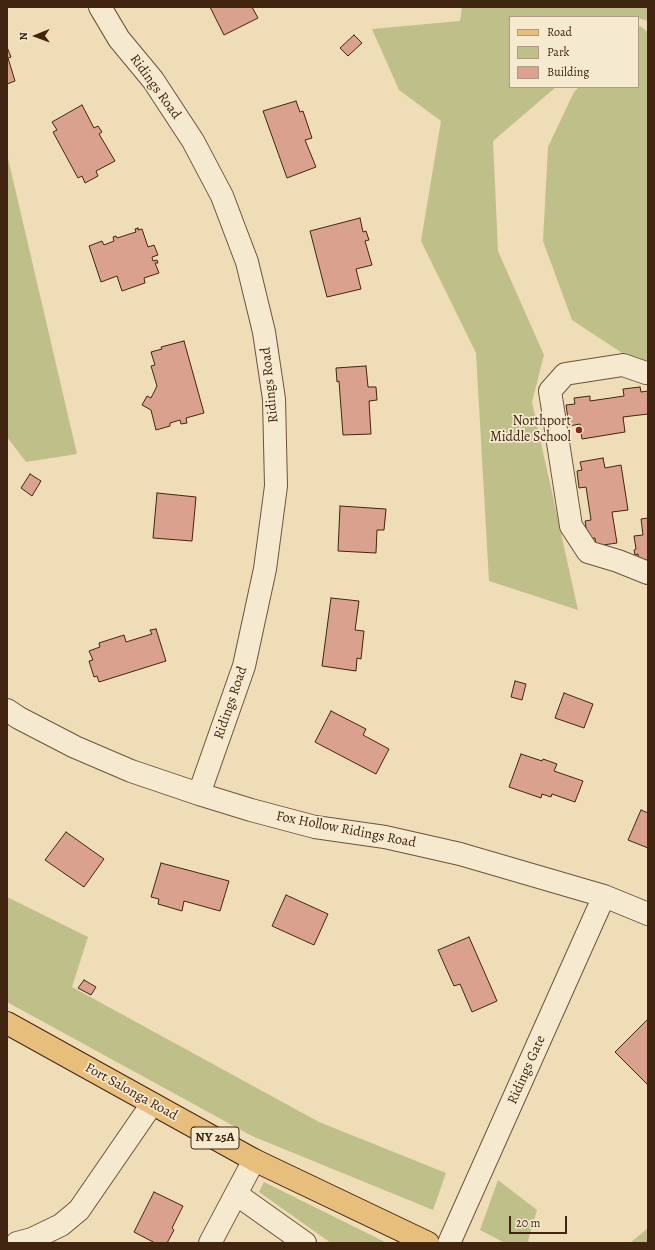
<!DOCTYPE html>
<style>
body{margin:0}
#map{position:relative;width:655px;height:1250px;overflow:hidden;background:#efddb7;font-family:Alegreya,serif}
canvas{display:block}
.frame{position:absolute;inset:0;border:8px solid #422511;pointer-events:none}
.legend{position:absolute;left:509px;top:16px;width:130px;height:72px;box-sizing:border-box;background:#f5e9d0;border:1px solid #ad9b84;margin:0;padding:5px 7px;list-style:none;font-size:12px;color:#422511}
.legend li{display:flex;align-items:center;gap:8px;height:20px}
.legend b{width:20px;border:1px solid #ad9b84}
.north{position:absolute;left:16px;top:16px;width:40px;height:40px;-webkit-text-stroke:3px #f5e9d0;paint-order:stroke;rotate:269deg;font-size:11px;font-weight:700;line-height:16px;text-align:center;color:#422511}
.north::after{content:'';display:block;margin:auto;width:14px;height:18px;background:#422511;clip-path:polygon(50% 0,100% 100%,50% 72%,0 100%)}
.scale{position:absolute;left:509px;top:1216px;width:58px;height:18px;box-sizing:border-box;border:2px solid #422511;border-top:0;padding-left:5px;font-size:12px;line-height:14px;white-space:nowrap;color:#422511;-webkit-text-stroke:3px #f5e9d0;paint-order:stroke}
</style>
<div id="map">
<canvas width="655" height="1250"></canvas>
<div class="frame"></div>
<ul class="legend">
<li><b style="height:5px;background:#e8be7c"></b>Road</li>
<li><b style="height:11px;background:#bfbf8a"></b>Park</li>
<li><b style="height:11px;background:#daa18e"></b>Building</li>
</ul>
<div class="north">N</div>
<div class="scale">20 m</div>
</div>
<script>
const g = document.querySelector('canvas').getContext('2d');
g.lineJoin = 'round';
function fill(path, color) {
  g.fillStyle = color;
  g.fill(path, 'evenodd');
}
function poly(rows) {
  const path = new Path2D();
  for (const r of rows) {
    path.moveTo(r[0], r[1]);
    for (let i = 2; i < r.length; i += 2) path.lineTo(r[i], r[i + 1]);
  }
  return path;
}
function stroke(path, color, width, dash) {
  g.strokeStyle = color;
  g.lineWidth = width;
  g.lineCap = dash ? 'butt' : 'round';
  g.setLineDash(dash || []);
  g.stroke(path);
}
function label(font, color, halo, rows, align = 'center') {
  g.font = font + ' Alegreya,serif';
  g.lineWidth = 3.5;
  g.setLineDash([]);
  g.textBaseline = 'middle';
  g.strokeStyle = halo;
  g.fillStyle = color;
  for (const [text, x, y, turn = 0] of rows) {
    g.save();
    g.translate(x, y);
    g.rotate((+turn || 0) * Math.PI / 180);
    g.textAlign = isNaN(turn) ? turn : align;
    if (halo) g.strokeText(text, 0, 0);
    g.fillText(text, 0, 0);
    g.restore();
  }
}
const green = poly([
 [462,7,648,7,648,21,638,18,638,17,510,17,510,87,556,87,493,141,498,251,544,355,532,402,578,610,489,581,476,353,421,241,441,121,399,90,372,29,460,21],
 [640,26,648,32,648,370,572,320,543,241,548,147,574,92,579,87,638,87,638,28],
 [7,154,77,454,26,462,7,437],
 [7,897,88,937,72,987,319,1122,446,1173,433,1210,252,1136,7,1002],
 [498,1180,537,1210,528,1241,532,1243,505,1243,480,1230],
 [264,1182,387,1243,331,1243,259,1192],
 [648,1228,648,1243,630,1243]
]);
const building = poly([
 [210,7,252,7,258,18,224,35,210,7],
 [354,35,362,43,348,56,340,48,354,35],
 [7,47,11,57,8,58,15,81,7,84,7,47],
 [296,101,300,112,303,111,312,138,305,140,316,167,287,178,263,111,296,101],
 [82,105,94,128,98,126,102,132,99,134,115,161,96,171,98,176,85,183,82,176,78,178,53,132,57,130,52,122,82,105],
 [360,218,363,232,366,231,369,240,365,241,372,265,356,269,361,289,327,297,310,231,360,218],
 [138,228,138,230,142,229,148,247,154,245,158,255,152,257,153,261,157,260,158,263,155,263,159,273,144,278,145,283,122,291,117,276,101,282,89,246,102,241,104,245,114,241,113,237,116,236,117,238,136,232,135,229,138,228],
 [184,341,204,413,186,418,187,423,181,424,180,420,170,423,170,426,156,430,151,410,142,405,147,396,151,398,157,386,151,366,155,365,151,352,162,349,161,347,184,341],
 [366,366,368,387,376,387,377,400,369,401,371,434,343,435,339,381,337,382,336,368,366,366],
 [640,387,641,392,648,391,648,414,623,417,625,432,582,439,580,424,569,426,566,405,575,404,574,398,590,396,590,401,624,396,623,389,640,387],
 [603,458,605,468,621,465,628,510,612,512,617,543,596,546,595,538,588,539,585,521,591,520,586,487,579,488,577,471,582,470,580,462,603,458],
 [30,474,41,481,32,496,21,488,30,474],
 [157,493,196,497,192,541,153,538,157,493],
 [340,506,386,509,384,530,377,530,376,553,338,551,340,506],
 [648,518,648,566,647,566,647,560,639,561,638,554,635,555,634,550,636,549,634,536,643,535,641,519,648,518],
 [331,598,359,601,355,630,364,631,361,659,357,658,356,671,322,666,331,598],
 [156,629,166,661,99,682,97,676,94,677,89,661,93,660,89,651,100,647,99,643,124,635,126,642,152,634,150,630,156,629],
 [515,681,526,684,522,700,511,697,515,681],
 [564,693,593,704,584,728,555,718,564,693],
 [331,711,366,729,363,735,389,749,376,774,315,742,331,711],
 [521,754,542,761,543,759,557,764,554,771,583,781,575,802,552,794,551,797,542,794,541,798,509,787,521,754],
 [641,810,648,813,648,848,628,840,641,810],
 [66,832,104,859,84,887,45,860,66,832],
 [161,863,229,881,220,911,184,901,182,911,158,904,159,899,151,897,161,863],
 [286,895,328,914,314,945,272,926,286,895],
 [469,937,497,1001,472,1012,460,984,454,986,438,950,469,937],
 [84,980,96,987,91,995,78,988,84,980],
 [648,1019,648,1085,615,1052,648,1019],
 [154,1192,183,1206,172,1228,174,1230,167,1243,155,1243,134,1232,154,1192]
]);
const minor = poly([
 [100,7,119,39,153,80,193,141,222,196,247,262,264,332,274,399,276,486,265,569,244,666,199,794],
 [646,373,623,365,565,374,550,391,571,526,588,552,618,561,648,573],
 [7,710,19,718,75,747,131,771,199,794,251,810,315,827,385,837,460,854,604,896,648,914],
 [236,1194,305,1243],
 [17,1243,32,1239,61,1225,79,1210,152,1104],
 [210,1243,254,1160],
 [449,1243,604,896]
]);
const major = poly([
 [7,1023,254,1160,428,1243]
]);
const markers = [
 [579,430,4,"#8f2418"]
];
const shields = [
 [215,1138,48]
];
const shieldNames = [
 ["NY 25A",215,1138]
];
const streetNames = [
 ["Ridings Road",155,87,54],
 ["Ridings Road",270,385,-96],
 ["Ridings Road",231,703,-71],
 ["Fox Hollow Ridings Road",346,830,11],
 ["Ridings Gate",527,1070,-66],
 ["Fort Salonga Road",131,1092,29]
];
const poiNames = [
 ["Northport",571,422],
 ["Middle School",571,438]
];
fill(green, '#bfbf8a');
fill(building, '#daa18e');
stroke(building, '#422511', 1);
stroke(minor, '#6d533a', 24);
stroke(major, '#422511', 24);
stroke(minor, '#f5e9d0', 22);
stroke(major, '#e8be7c', 22);
for (const [x, y, r, color] of markers) {
  const dot = new Path2D();
  dot.arc(x, y, r, 0, 2 * Math.PI);
  g.fillStyle = color;
  g.fill(dot);
  stroke(dot, '#f5e9d0', 1.5);
}
for (const [x, y, w] of shields) {
  const box = new Path2D();
  box.roundRect(x - w / 2, y - 11, w, 22, 3);
  g.fillStyle = '#f5e9d0';
  g.fill(box);
  stroke(box, '#422511', 1);
}
label('bold 13px', '#422511', null, shieldNames);
label('14px', '#422511', '#f5e9d0', streetNames);
label('14px', '#422511', '#f5e9d0', poiNames, 'right');
</script>
